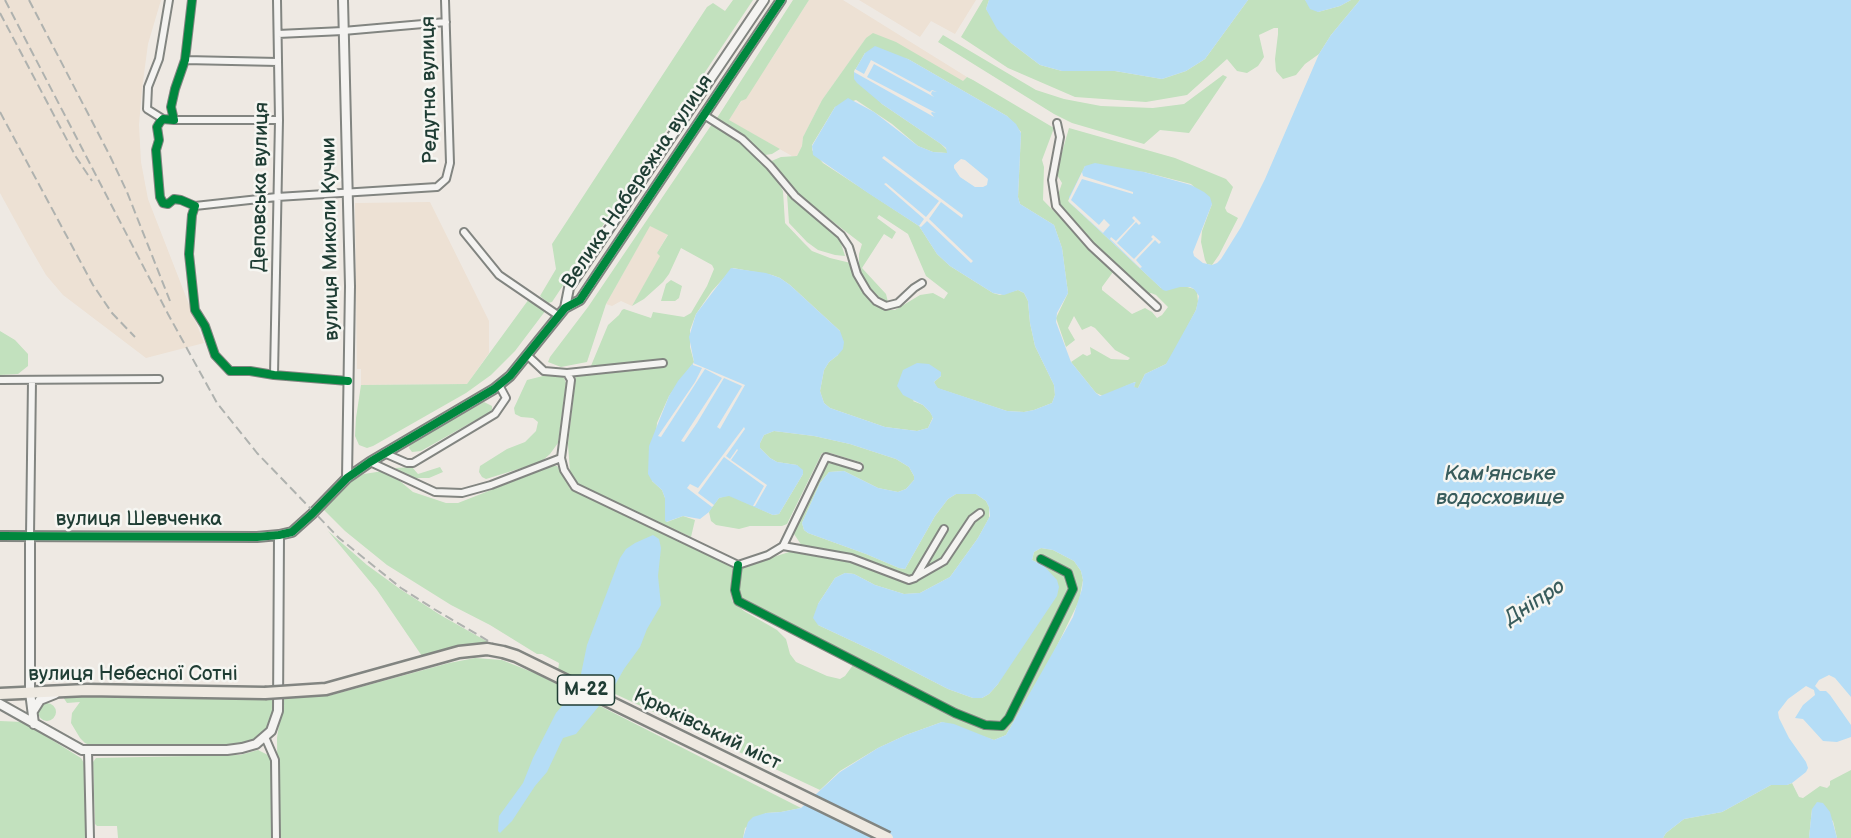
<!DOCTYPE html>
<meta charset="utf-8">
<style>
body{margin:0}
canvas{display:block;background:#eee9e3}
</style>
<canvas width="1851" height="838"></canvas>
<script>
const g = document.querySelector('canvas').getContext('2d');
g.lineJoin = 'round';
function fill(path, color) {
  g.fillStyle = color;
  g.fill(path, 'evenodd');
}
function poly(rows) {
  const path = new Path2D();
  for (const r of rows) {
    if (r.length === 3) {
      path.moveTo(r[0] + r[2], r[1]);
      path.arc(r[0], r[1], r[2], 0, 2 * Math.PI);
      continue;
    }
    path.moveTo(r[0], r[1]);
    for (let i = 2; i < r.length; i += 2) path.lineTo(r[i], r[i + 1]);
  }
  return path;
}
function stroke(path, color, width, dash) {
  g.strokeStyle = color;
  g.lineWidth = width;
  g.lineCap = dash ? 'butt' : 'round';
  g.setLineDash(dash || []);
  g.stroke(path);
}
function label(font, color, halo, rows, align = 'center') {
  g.font = font + ' "Balsamiq Sans",sans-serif';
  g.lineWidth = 5;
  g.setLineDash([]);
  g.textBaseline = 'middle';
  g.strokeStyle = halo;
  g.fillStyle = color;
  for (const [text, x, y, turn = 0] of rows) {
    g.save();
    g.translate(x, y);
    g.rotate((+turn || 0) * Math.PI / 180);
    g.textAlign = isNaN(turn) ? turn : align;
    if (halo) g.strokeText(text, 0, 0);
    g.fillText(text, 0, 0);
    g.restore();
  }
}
const built = poly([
 [0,0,161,0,148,44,142,89,139,125,141,162,148,199,204,343,146,358,63,295,46,275,28,244,0,193],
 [809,0,843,0,967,77,963,81,866,38,822,100,803,137,802,146,797,156,792,156,728,120,771,60],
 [859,0,976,0,955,34,931,21,920,37],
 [430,202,489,321,489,353,467,384,361,385,361,369,357,369,355,203],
 [650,225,668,234,657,253,661,255,646,282,632,306,621,301,612,306,606,304]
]);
const green = poly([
 [733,0,753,0,552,302,548,303,540,296,556,269,552,244,707,7,713,3,725,11],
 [793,0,809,0,746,99,741,101,729,120,780,149,772,154,765,155,745,137,717,118],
 [983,0,989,0,986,9,1011,43,1040,65,1062,71,1115,71,1162,79,1186,71,1205,59,1248,0,1305,0,1318,12,1340,6,1351,0,1360,0,1331,35,1319,54,1305,64,1296,75,1283,79,1276,71,1275,59,1278,34,1278,28,1274,28,1259,35,1264,57,1258,66,1247,73,1237,71,1227,59,1187,95,1146,102,1075,97,1008,68,961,37],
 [873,33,896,42,963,81,967,77,973,80,1054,128,1042,160,1044,167,1043,200,1113,272,1102,287,1102,290,1132,314,1145,308,1152,312,1157,318,1162,315,1168,307,1156,295,1151,293,1149,294,1126,276,1096,246,1060,205,1058,195,1062,183,1056,173,1069,128,1175,158,1226,179,1233,187,1225,208,1227,212,1238,218,1219,255,1212,265,1207,264,1205,260,1201,242,1202,231,1212,204,1191,184,1144,172,1085,166,1069,202,1161,288,1184,286,1194,289,1197,291,1198,302,1196,310,1172,356,1166,364,1145,374,1138,388,1134,388,1135,382,1103,396,1096,393,1071,362,1083,354,1087,356,1091,354,1090,347,1111,359,1128,360,1130,358,1115,350,1095,328,1091,326,1082,330,1074,316,1068,328,1075,340,1066,347,1056,318,1068,293,1062,248,1054,225,1020,204,1018,197,1021,132,1007,116,908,59,865,53,854,72,882,104,941,144,948,151,947,153,933,152,918,146,892,124,856,100,835,107,812,145,812,150,823,163,919,226,937,254,950,266,993,293,1000,295,1018,290,1024,293,1028,301,1030,323,1035,346,1054,385,1055,395,1052,403,1034,410,1024,412,1007,411,937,388,934,382,941,376,941,372,913,401,923,405,930,412,933,417,928,428,917,431,885,427,830,408,824,403,820,391,824,370,829,362,838,355,840,331,790,285,780,278,772,275,733,268,712,291,696,314,690,330,690,347,694,362,669,396,657,423,652,481,662,490,665,498,665,520,667,522,683,516,695,520,691,537,577,485,570,472,568,444,576,375,588,373,608,325,619,315,622,310,624,309,651,318,653,312,684,317,691,313,707,286,714,269,712,265,681,248,669,274,663,282,644,299,632,306,660,256,657,253,668,235,650,226,606,304,587,362,561,367,548,362,550,357,588,307,712,124,739,141,757,157,777,181,783,191,785,223,803,242,812,251,830,258,859,265,859,254,862,244,802,198,769,162,781,157,797,156,802,146,803,137,822,100,866,38],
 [879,215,908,234,926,276,948,293,944,299,933,293,920,295,895,310,890,310,886,294,862,268,884,234,892,239,896,232,877,218],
 [943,35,1036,90,1064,99,1101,106,1153,108,1184,104,1223,75,1227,77,1189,133,1160,130,1144,144,1072,123,1054,114,938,42],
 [787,194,838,234,845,256,835,255,818,250,807,242,789,223],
 [671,280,682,286,679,298,675,301,661,301,666,284],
 [529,299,546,310,515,351,491,375,466,393,373,446,367,448,359,445,355,436,356,418,361,385,467,384],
 [0,331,15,340,28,354,28,366,18,374,0,375],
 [555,373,564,378,566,383,558,443,550,454,541,462,486,479,482,477,479,472,480,466,507,449,525,442,536,431,538,422,533,418,521,417,515,414,514,408,527,380],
 [484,402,492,406,492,410,488,413,421,451,412,452,409,448,411,441],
 [774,431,814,436,850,444,896,459,909,467,914,476,914,480,906,489,898,492,878,488,844,471,829,472,820,483,802,523,804,530,808,533,866,554,899,568,905,569,935,516,948,499,956,494,965,493,976,494,986,501,989,507,989,518,978,538,950,577,920,593,904,594,875,585,854,574,845,573,835,578,818,604,818,625,880,654,948,689,973,698,982,698,989,694,998,684,1044,566,1032,560,1034,552,1041,548,1053,550,1074,561,1081,571,1083,580,1079,601,1051,658,1006,735,994,740,942,722,906,735,878,748,840,771,820,790,611,692,584,683,558,671,559,663,542,654,537,654,490,625,451,605,387,565,345,531,322,508,346,482,364,474,383,471,395,477,413,492,446,503,458,503,552,466,557,466,562,471,570,489,668,533,732,567,733,576,731,589,732,601,744,611,777,630,786,639,790,654,796,662,827,676,840,679,845,676,856,661,744,601,739,592,738,585,742,569,745,566,789,552,800,550,802,546,794,534,794,530,825,463,842,464,860,470,863,463,830,453,822,453,787,524,782,526,750,526,739,529,716,525,711,521,709,512,712,507,719,498,729,495,773,515,779,514,803,474,797,465,777,462,770,458,760,448,760,443,764,435],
 [412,467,418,474,440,467,443,472,429,478,414,478,395,468],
 [328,531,367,565,400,589,442,616,497,647,424,659,377,590],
 [475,658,502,660,537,674,801,808,781,812,766,813,745,828,743,838,278,838,277,738,283,697,328,696,449,663],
 [94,695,273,697,273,709,269,724,263,733,247,743,239,745,94,747,85,743,80,738,71,723,72,713,80,702,67,703,63,697],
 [47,712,9],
 [0,721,23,722,81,758,84,763,86,838,0,838],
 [258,750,268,755,273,762,273,838,118,838,117,826,97,826,95,824,93,762,96,758,240,755],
 [1851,770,1851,838,1837,838,1833,821,1812,809,1809,838,1663,838,1666,833,1684,819,1722,812,1771,785,1787,785,1792,783,1799,797,1803,798,1820,786,1827,788,1830,785,1830,781]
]);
const water = poly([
 [989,0,1248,0,1205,59,1186,71,1162,79,1115,71,1062,71,1040,65,1011,43,997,29,986,9],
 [1305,0,1351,0,1340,6,1318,12,1310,9],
 [1360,0,1851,0,1851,697,1835,678,1829,675,1819,680,1815,686,1820,691,1826,691,1830,695,1851,725,1851,737,1837,742,1823,741,1803,719,1795,718,1803,705,1815,695,1814,690,1806,686,1788,699,1778,712,1779,718,1789,738,1806,762,1808,768,1806,772,1792,783,1787,785,1771,785,1722,812,1684,819,1666,833,1663,838,743,838,748,822,753,817,766,813,781,812,801,808,840,772,878,748,906,735,942,722,954,724,994,740,1006,735,1073,617,1082,589,1083,580,1081,571,1074,561,1053,550,1041,548,1034,552,1032,560,1044,566,1057,580,1059,587,1057,596,998,684,989,694,982,698,973,698,948,689,880,654,818,625,813,618,818,604,835,578,845,573,854,574,875,585,904,594,920,593,950,577,978,538,990,516,989,507,986,501,976,494,956,494,948,499,935,516,905,569,899,568,866,554,808,533,804,530,802,523,820,483,829,472,844,471,878,488,898,492,906,489,914,480,914,476,909,467,896,459,850,444,814,436,774,431,764,435,760,443,760,448,770,458,777,462,797,465,803,470,803,474,779,514,773,515,729,496,719,498,709,512,700,519,683,516,666,522,665,520,665,498,662,490,652,481,648,474,649,446,669,396,678,381,694,362,689,337,696,314,731,268,766,273,780,278,790,285,840,331,844,342,843,349,838,355,829,362,824,370,820,391,824,403,830,408,885,427,917,431,928,428,933,418,930,412,923,405,903,395,897,386,903,370,917,363,929,364,941,372,941,376,934,382,938,388,1007,411,1024,412,1034,410,1052,403,1055,395,1054,385,1035,346,1030,323,1028,301,1024,293,1018,290,1004,295,993,293,950,266,937,254,919,226,868,193,813,155,812,146,835,107,848,98,874,112,918,146,933,152,947,153,946,148,941,144,882,104,857,83,854,79,854,72,865,53,875,46,908,59,1007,116,1016,124,1021,133,1018,197,1020,204,1054,225,1062,248,1068,293,1057,313,1056,322,1071,362,1096,393,1100,396,1132,383,1136,382,1134,387,1138,388,1145,374,1166,364,1196,310,1199,296,1194,289,1190,287,1180,287,1166,291,1163,290,1069,202,1069,197,1085,166,1095,163,1144,172,1191,185,1204,192,1210,197,1212,204,1193,252,1194,256,1203,263,1212,265,1217,263,1221,259,1241,227,1265,179,1319,54,1331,35],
 [961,159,965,160,988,179,987,185,983,187,975,187,960,177,954,168,954,165],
 [653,535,659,539,661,548,658,576,661,605,647,629,640,647,624,669,611,692,584,683,581,674,587,645,620,558,626,549,635,543],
 [579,695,599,706,576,734,563,738,547,772,535,786,512,821,500,833,498,831,499,816,523,783,533,758,556,713,569,698],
 [1817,802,1823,803,1830,812,1837,838,1809,838,1812,809]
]);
const pier = poly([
 [871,60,930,92,932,90,937,92,932,91,931,94,934,97,874,64,867,77,936,113,932,112,931,113,934,117,854,72,855,69,864,74],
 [884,156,963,215,962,218,941,202,929,219,973,261,971,263,927,221,921,227,919,226,924,219,884,184,886,183,926,217,939,201,882,158],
 [1082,172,1083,176,1133,192,1133,194,1082,179,1071,200,1099,225,1104,219,1110,225,1103,233,1068,201],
 [1134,216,1141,223,1139,225,1136,222,1117,243,1134,259,1153,239,1151,237,1153,235,1161,242,1159,244,1155,240,1136,260,1142,267,1140,268,1110,239,1111,237,1116,241,1135,221,1132,218],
 [693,363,745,385,720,429,717,427,742,386,724,378,697,423,684,442,681,441,722,378,705,369,661,437,658,436,695,382,702,368,693,365],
 [744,427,745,429,726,456,730,459,737,449,738,450,731,460,767,485,755,506,753,506,764,486,724,457,698,493,714,505,712,507,687,488,690,484,698,488]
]);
const minor = poly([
 [192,0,185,60,175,89,171,107,174,120,163,119,160,122,157,127,159,140,156,150,160,197,163,203,168,204,174,199,181,200,195,206,192,215,189,254,195,310,205,326,215,355,230,371,250,371,274,375,348,381],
 [278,34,343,31,446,22],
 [185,60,278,62],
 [704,115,742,139,770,166,795,196,841,235,849,247,857,274,867,291,876,301,886,306,898,303,914,288,922,283],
 [163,119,147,109,148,87,159,59,169,0],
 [174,120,279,120],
 [1057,123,1060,137,1052,180,1056,206,1091,246,1157,307],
 [195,206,277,197,437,187,446,179,450,163,445,0],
 [464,232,499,275,559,316],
 [527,355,544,371,567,373,571,380,561,458,564,470,575,487,738,565,768,555,783,546,826,457,859,467],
 [567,373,663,363],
 [274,375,279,120,277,0],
 [0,380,159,379],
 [384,453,407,463,413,463,495,414,506,398,499,385],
 [370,462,435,492,462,493,491,485,561,458],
 [30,536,32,380],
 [783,546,851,558,909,580,915,578,944,529],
 [738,565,735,590,738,601,955,713,985,725,1002,726,1009,718,1073,589,1068,573,1041,559],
 [916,577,944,561,972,519,980,513],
 [265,737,275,760,276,838],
 [88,751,90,838]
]);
const tertiary = poly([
 [343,0,350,286,347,478],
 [565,308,569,288,764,0],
 [0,536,257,537,279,535,292,532,312,514,347,478,370,462,494,389,510,376,565,308,580,300,781,0],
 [30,536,30,692,34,724],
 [0,704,82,750,227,750,242,748,256,744,271,731,278,711,279,535],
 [33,711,40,700,55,694]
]);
const trunk = poly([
 [0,694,87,690,265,693]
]);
const rail = poly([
 [5,0,168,314,217,403,257,453,339,538,401,588,434,609,502,649,890,838],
 [29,0,110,156,127,192,170,301],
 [0,13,76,157,92,181],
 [0,112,93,285,112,313,135,337]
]);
const trunkBridge = poly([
 [265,693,326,689,459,652,487,649,503,652,516,656,888,838]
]);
const cycleway = poly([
 [192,0,185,60,175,89,171,107,174,120,163,119,160,122,157,127,159,140,156,150,160,197,163,203,168,204,174,199,181,200,195,206,192,215,189,254,195,310,205,326,215,355,230,371,250,371,274,375,348,381],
 [0,536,257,537,279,535,292,532,312,514,347,478,370,462,494,389,510,376,565,308,580,300,781,0],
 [738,565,735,590,738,601,955,713,985,725,1002,726,1009,718,1073,589,1068,573,1041,559]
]);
const shields = [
 [586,690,57]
];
const shieldNames = [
 ["М-22",586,690]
];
const streetNames = [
 ["Редутна вулиця",430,90,-91],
 ["Велика Набережна вулиця",638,182,-56],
 ["Деповська вулиця",261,187,-89],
 ["вулиця Миколи Кучми",331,239,-91],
 ["вулиця Шевченка",139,520],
 ["вулиця Небесної Сотні",133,675],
 ["Крюківський міст",707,730,26]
];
const waterNames = [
 ["Кам'янське",1500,475],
 ["водосховище",1500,499],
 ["Дніпро",1535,603,-33]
];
fill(built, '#ede1d4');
fill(green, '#c2e1be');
fill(water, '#b5ddf6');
fill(pier, '#eee9e3');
stroke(minor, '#828581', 10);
stroke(tertiary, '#828581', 12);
stroke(trunk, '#828581', 15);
stroke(minor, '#f4f3f1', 6);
stroke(tertiary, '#f4f3f1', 8);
stroke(trunk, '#eee9e1', 10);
stroke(rail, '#afb2af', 2, [9, 4.5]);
stroke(trunkBridge, '#828581', 15, []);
stroke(trunkBridge, '#eee9e1', 10);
stroke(cycleway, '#00873e', 8);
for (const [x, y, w] of shields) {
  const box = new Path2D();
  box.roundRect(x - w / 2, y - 15, w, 30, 4.5);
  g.fillStyle = '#f6f6f2';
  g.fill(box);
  stroke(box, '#1f3d34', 1.5);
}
label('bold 18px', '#1f3d34', null, shieldNames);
label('20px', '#1f3d34', '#f6f6f2', streetNames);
label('italic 21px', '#385c5c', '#f6f6f2', waterNames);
</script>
